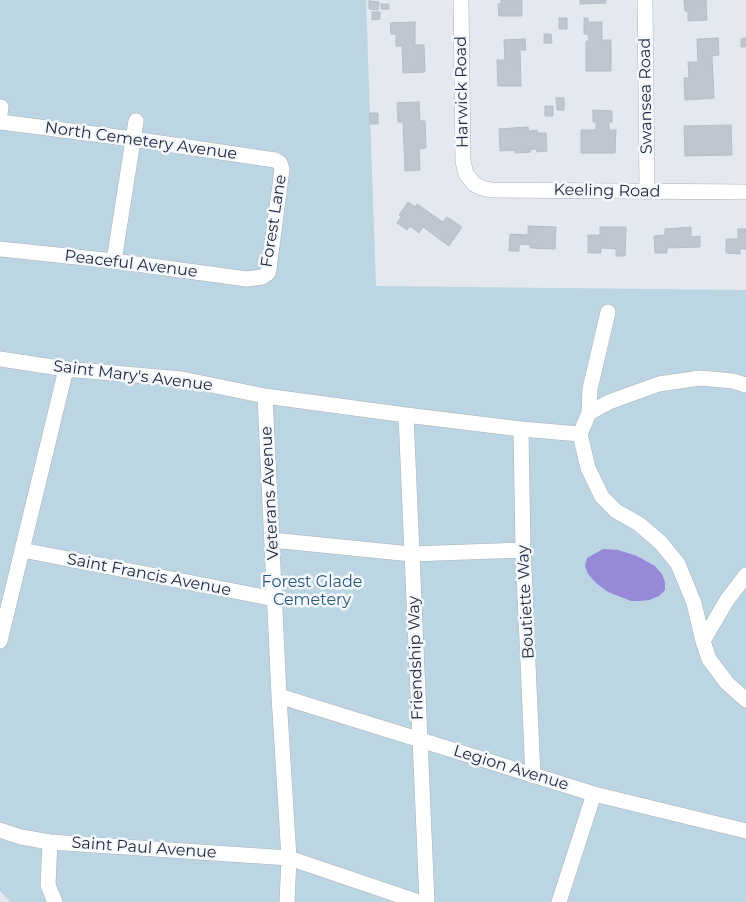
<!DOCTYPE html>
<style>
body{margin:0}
canvas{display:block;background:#e4e9ef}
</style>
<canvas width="746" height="902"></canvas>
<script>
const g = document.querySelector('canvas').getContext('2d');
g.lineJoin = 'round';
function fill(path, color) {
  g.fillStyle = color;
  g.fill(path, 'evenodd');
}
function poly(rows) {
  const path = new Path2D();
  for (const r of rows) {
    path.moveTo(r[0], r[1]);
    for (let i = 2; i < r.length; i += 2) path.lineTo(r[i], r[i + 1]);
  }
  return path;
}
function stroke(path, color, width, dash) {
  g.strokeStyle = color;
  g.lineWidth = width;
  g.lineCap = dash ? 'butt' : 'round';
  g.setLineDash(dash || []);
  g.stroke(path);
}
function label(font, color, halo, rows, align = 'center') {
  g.font = font + ' Montserrat,sans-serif';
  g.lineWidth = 5;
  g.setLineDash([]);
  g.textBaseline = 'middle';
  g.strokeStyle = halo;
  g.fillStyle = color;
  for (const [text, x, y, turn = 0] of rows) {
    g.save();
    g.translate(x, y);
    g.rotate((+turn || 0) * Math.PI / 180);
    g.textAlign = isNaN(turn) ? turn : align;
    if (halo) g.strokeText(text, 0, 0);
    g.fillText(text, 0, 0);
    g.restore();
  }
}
const green = poly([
 [0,0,366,0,376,286,746,290,746,902,10,902,0,891]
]);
const water = poly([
 [603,549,618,550,637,556,655,566,662,574,665,582,665,590,659,596,649,600,640,601,631,601,608,592,596,583,588,574,585,566,587,558]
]);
const building = poly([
 [501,0,522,0,522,16,499,16,498,4,501,4,501,0],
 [580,0,606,0,606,3,580,4,580,0],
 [684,0,706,0,707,20,688,21,688,11,685,11,684,0],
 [369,1,379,2,378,10,369,9,369,1],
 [381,4,389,4,389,9,381,9,381,4],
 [372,12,380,12,380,19,372,20,372,12],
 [559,18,567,18,567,29,559,29,559,18],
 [584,18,588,18,588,22,602,22,602,40,611,40,611,71,586,71,586,41,589,41,588,34,584,34,584,18],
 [415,22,415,45,424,45,425,72,403,73,402,46,396,46,396,34,391,34,390,23,415,22],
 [544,34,551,34,552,43,544,43,544,34],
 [718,38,719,55,712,56,714,98,685,100,684,78,689,78,688,62,698,62,697,39,718,38],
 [746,38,746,47,741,47,741,39,746,38],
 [525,39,526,50,520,50,521,86,498,86,497,60,505,60,504,40,525,39],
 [556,98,564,98,564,110,557,110,556,98],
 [419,102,420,121,425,121,426,148,419,149,420,170,405,171,403,122,398,122,397,103,419,102],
 [545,106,553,106,553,116,545,116,545,106],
 [593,110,612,111,612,122,609,122,609,130,616,130,615,153,581,153,581,130,596,130,596,122,593,122,593,110],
 [370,113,378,113,378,124,370,124,370,113],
 [731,125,732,155,685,156,684,126,731,125],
 [528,127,529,131,537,130,537,133,546,133,547,151,537,152,536,149,530,150,531,152,515,153,515,150,500,151,499,129,528,127],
 [408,202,415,207,417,204,443,222,447,217,462,227,449,246,423,227,419,233,410,226,407,230,397,223,401,217,399,215,408,202],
 [528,226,556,227,555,249,530,248,531,245,519,244,519,251,509,251,510,234,528,235,528,226],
 [600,227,626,227,625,256,616,256,616,249,601,248,601,253,588,253,588,235,600,235,600,227],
 [691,227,691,237,700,236,700,247,667,248,667,253,655,253,654,236,665,235,665,229,691,227],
 [738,229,746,229,746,249,740,249,740,254,726,253,726,239,738,239,738,229]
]);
const minor = poly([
 [461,0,463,161,466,174,474,184,482,188,491,190,746,192],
 [645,0,647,192],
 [0,114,1,107],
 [0,122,133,139,275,160,280,163,282,169,269,269,268,273,262,277,247,279,114,261,0,249],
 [114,261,136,121],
 [0,359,66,369,182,379,265,396,406,415,521,429,580,434],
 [265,396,279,696,289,858,287,902],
 [589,413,590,389,608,312],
 [406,415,427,902],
 [521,429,523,550,533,776],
 [580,434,588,468,602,497,616,511,639,524,661,543,678,564,694,603,703,641,709,659,727,683,746,700],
 [580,434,589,413,609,402,659,384,700,378,733,381,746,385],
 [272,540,411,554,523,550],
 [22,550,275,599],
 [0,641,66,369],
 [703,641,727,600,746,575],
 [279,696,594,794,746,831],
 [0,830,21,837,50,842,289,858,419,902],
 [50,842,48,885,55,902],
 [559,902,594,794]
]);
const streetNames = [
 ["Harwick Road",462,92,-91],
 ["Swansea Road",646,96,-91],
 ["North Cemetery Avenue",141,141,8],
 ["Keeling Road",607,191,1],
 ["Forest Lane",274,221,-81],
 ["Peaceful Avenue",131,264,7],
 ["Saint Mary's Avenue",133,376,7],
 ["Veterans Avenue",270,493,-93],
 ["Saint Francis Avenue",149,575,11],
 ["Boutiette Way",526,602,-93],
 ["Friendship Way",416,658,-92],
 ["Legion Avenue",511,768,17],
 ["Saint Paul Avenue",144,848,4]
];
const parkNames = [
 ["Forest Glade",312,582],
 ["Cemetery",312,600]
];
fill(green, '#bbd6e2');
fill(water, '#9888d8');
fill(building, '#c0c6d0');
stroke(building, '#b6bdc9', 1);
stroke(minor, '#aaafbb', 16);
stroke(minor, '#fff', 15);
label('16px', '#212943', '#f5f8fb', streetNames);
label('16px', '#27597e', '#f5f8fb', parkNames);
</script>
